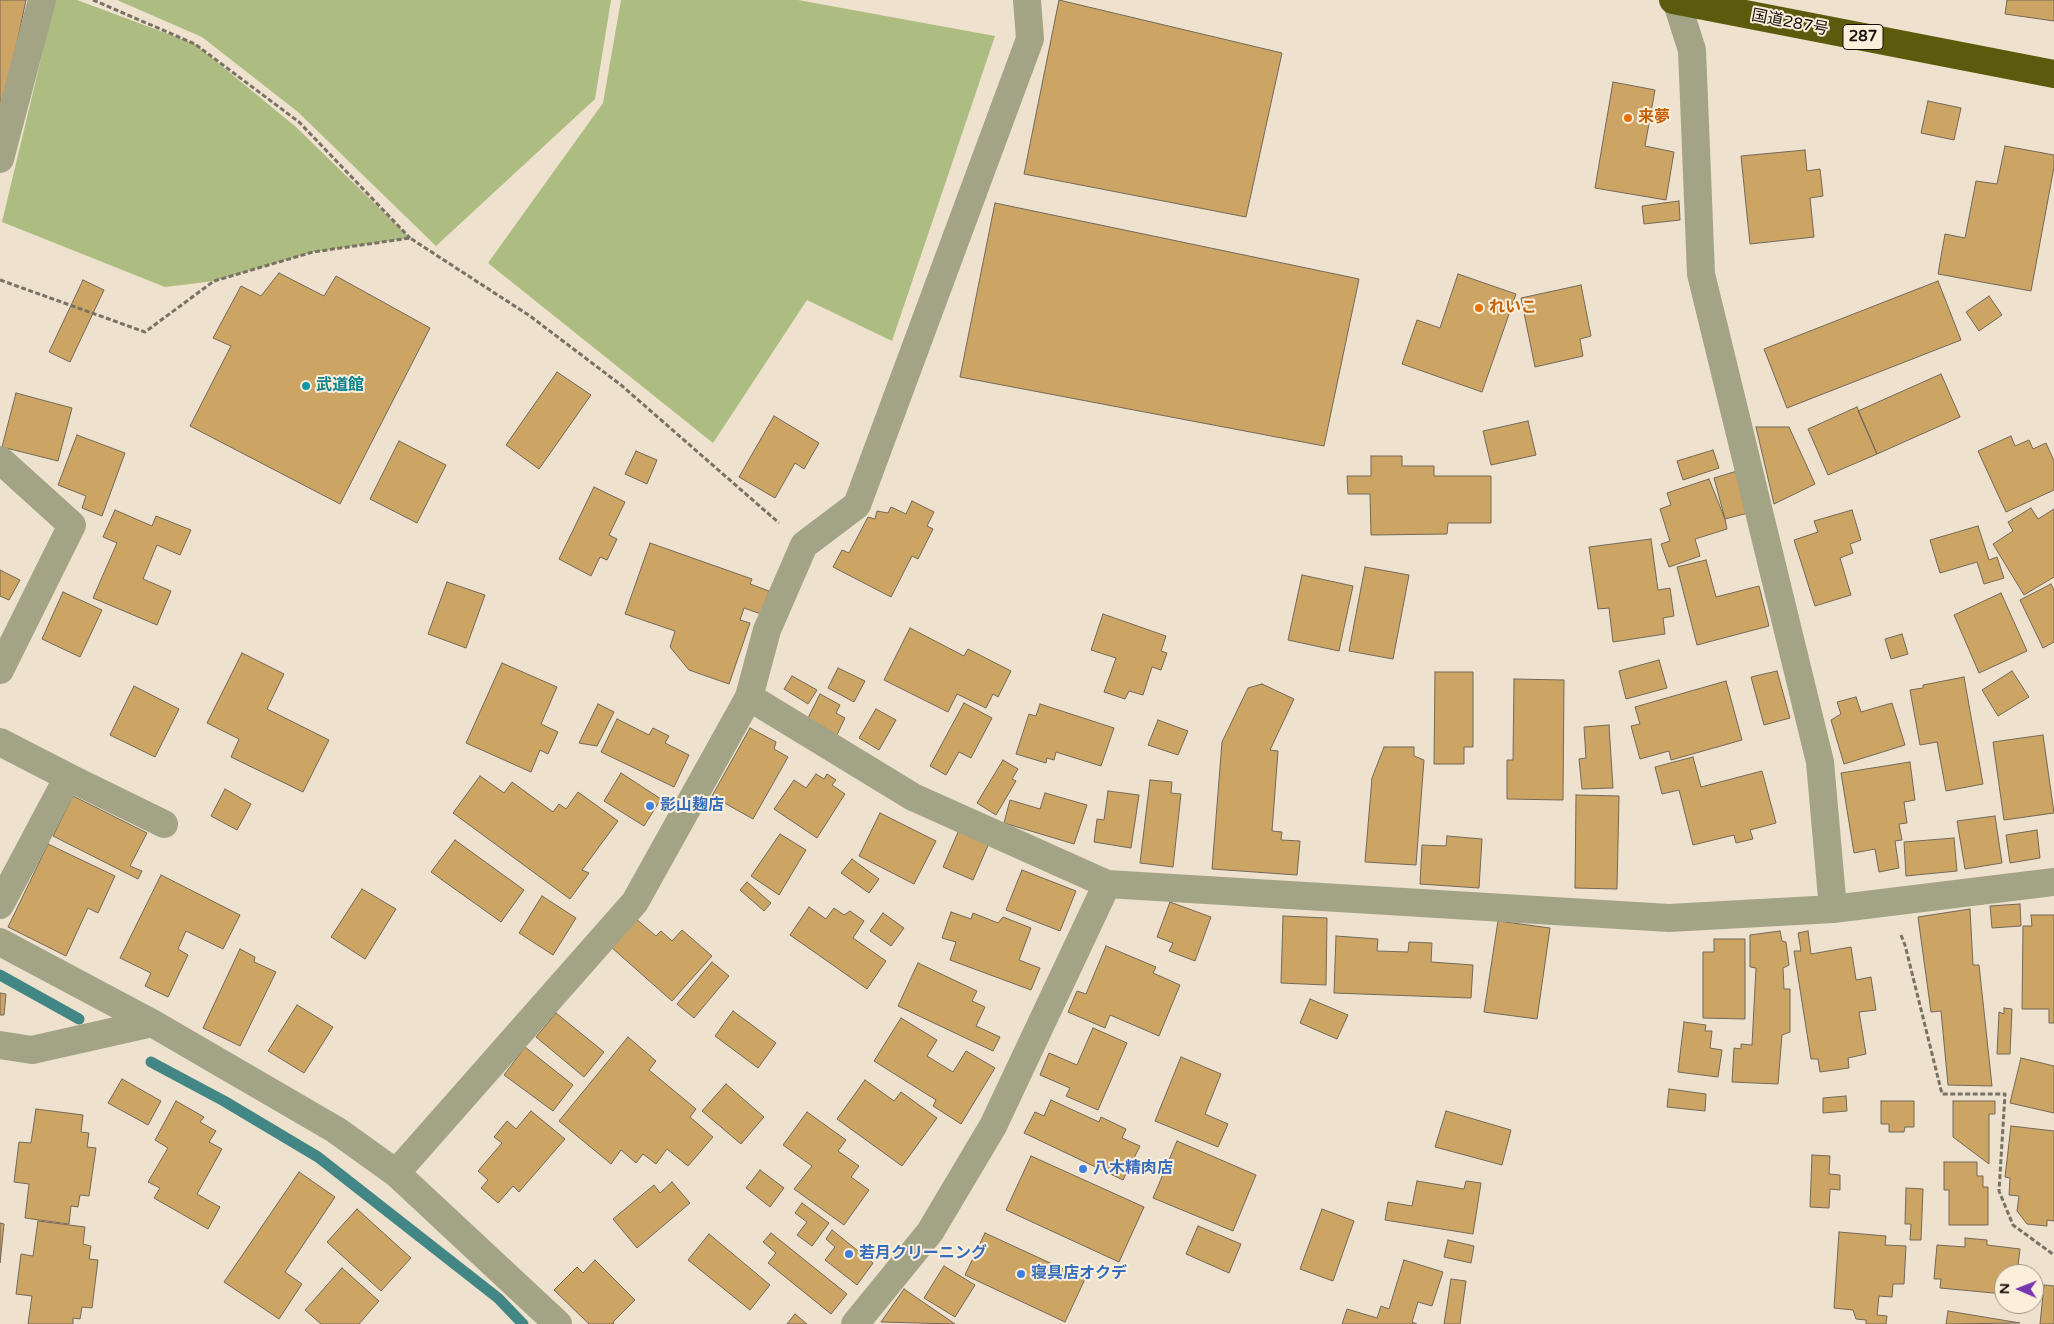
<!DOCTYPE html>
<meta charset="utf-8">
<style>
body{margin:0}
#map{position:relative;width:2054px;height:1324px;overflow:hidden;background:#eee1ce;font-family:"Varela Round",sans-serif}
canvas{display:block}
.north{position:absolute;left:1994px;top:1264px;width:50px;height:50px;box-sizing:border-box;background:#fbefdb;border:1px solid #9f9687;border-radius:50%;rotate:271deg;font-size:14px;font-weight:700;line-height:20px;text-align:center;color:#15100a}
.north::after{content:'';display:block;margin:auto;width:18px;height:22px;background:#7738ad;clip-path:polygon(50% 0,100% 100%,50% 72%,0 100%)}
</style>
<div id="map">
<canvas width="2054" height="1324"></canvas>
<div class="north">N</div>
</div>
<script>
const g = document.querySelector('canvas').getContext('2d');
g.lineJoin = 'round';
function fill(path, color) {
  g.fillStyle = color;
  g.fill(path, 'evenodd');
}
function poly(rows) {
  const path = new Path2D();
  for (const r of rows) {
    path.moveTo(r[0], r[1]);
    for (let i = 2; i < r.length; i += 2) path.lineTo(r[i], r[i + 1]);
  }
  return path;
}
function stroke(path, color, width, dash) {
  g.strokeStyle = color;
  g.lineWidth = width;
  g.lineCap = dash ? 'butt' : 'round';
  g.setLineDash(dash || []);
  g.stroke(path);
}
function label(font, color, halo, rows, align = 'center') {
  g.font = font + ' "Varela Round","Noto Sans JP",sans-serif';
  g.lineWidth = 4;
  g.setLineDash([]);
  g.textBaseline = 'middle';
  g.strokeStyle = halo;
  g.fillStyle = color;
  for (const [text, x, y, turn = 0] of rows) {
    g.save();
    g.translate(x, y);
    g.rotate((+turn || 0) * Math.PI / 180);
    g.textAlign = isNaN(turn) ? turn : align;
    if (halo) g.strokeText(text, 0, 0);
    g.fillText(text, 0, 0);
    g.restore();
  }
}
const green = poly([
 [55,0,77,0,195,44,296,127,410,238,313,252,214,281,165,287,2,222],
 [117,0,611,0,595,99,436,246,298,112,202,37],
 [621,0,798,0,995,36,892,341,807,300,713,443,488,263,603,103]
]);
const stream = poly([
 [0,975,79,1019],
 [151,1062,224,1101,318,1157,498,1298,523,1324]
]);
const building = poly([
 [0,0,26,0,0,123,0,0],
 [1059,0,1282,53,1246,217,1024,174,1059,0],
 [2007,0,2054,0,2054,21,2005,14,2007,0],
 [1613,82,1655,90,1645,146,1674,152,1666,200,1595,188,1613,82],
 [1928,101,1961,108,1954,140,1921,133,1928,101],
 [2005,146,2054,155,2054,167,2031,291,1938,274,1945,234,1965,238,1976,181,1997,184,2005,146],
 [1805,150,1807,171,1820,169,1823,196,1810,198,1814,237,1750,244,1741,156,1805,150],
 [1679,201,1680,220,1644,224,1642,206,1679,201],
 [995,203,1359,279,1324,446,960,377,995,203],
 [279,273,324,296,336,276,430,328,340,504,190,426,231,346,213,338,241,286,261,296,279,273],
 [1458,274,1516,294,1482,392,1402,364,1417,320,1440,328,1458,274],
 [83,280,104,290,70,362,49,352,83,280],
 [1938,281,1961,340,1787,408,1764,349,1938,281],
 [1581,285,1591,336,1580,339,1583,356,1535,367,1521,298,1581,285],
 [1989,296,2002,315,1979,331,1966,312,1989,296],
 [557,372,591,395,539,469,506,445,557,372],
 [1941,374,1960,417,1877,454,1858,411,1941,374],
 [16,393,72,408,58,461,2,447,16,393],
 [1857,407,1877,454,1828,475,1808,429,1857,407],
 [774,416,819,443,804,469,795,463,775,498,739,477,774,416],
 [1528,421,1536,455,1491,465,1483,431,1528,421],
 [1756,427,1789,427,1815,484,1774,504,1756,427],
 [77,435,125,453,102,516,82,508,86,496,58,485,77,435],
 [2011,436,2015,446,2029,440,2033,449,2046,443,2054,461,2054,490,2006,512,1978,451,2011,436],
 [399,441,446,465,417,523,370,499,399,441],
 [1713,450,1719,468,1683,480,1677,461,1713,450],
 [636,451,657,460,647,484,625,474,636,451],
 [1371,456,1402,456,1402,466,1434,466,1434,476,1491,476,1491,523,1448,523,1447,534,1371,535,1370,494,1348,494,1347,476,1371,476,1371,456],
 [1737,471,1748,513,1725,519,1714,478,1737,471],
 [1709,479,1725,519,1727,529,1695,539,1700,556,1669,567,1661,544,1670,541,1660,509,1671,505,1667,493,1709,479],
 [594,487,625,502,609,535,617,539,607,560,600,557,591,576,559,559,594,487],
 [912,501,934,512,927,526,933,529,918,559,912,556,891,597,833,567,842,550,849,553,868,517,875,519,877,511,888,513,891,507,906,514,912,501],
 [2031,508,2038,519,2054,509,2054,577,2024,595,1993,544,2013,531,2008,522,2031,508],
 [115,510,152,526,156,516,191,530,180,555,157,545,143,579,171,591,157,625,93,598,117,543,103,537,115,510],
 [1852,510,1861,540,1850,544,1853,553,1840,558,1851,595,1815,606,1794,540,1818,532,1814,521,1852,510],
 [1978,526,1989,560,1997,557,2004,578,1984,584,1977,562,1940,573,1930,540,1978,526],
 [1651,539,1658,590,1670,588,1674,616,1663,618,1665,634,1613,642,1609,608,1598,609,1589,547,1651,539],
 [650,543,752,579,750,584,769,591,761,614,744,608,740,620,750,623,729,684,689,670,670,647,675,631,625,614,650,543],
 [1706,560,1716,597,1759,586,1769,626,1697,645,1677,567,1706,560],
 [1365,567,1409,575,1393,659,1349,651,1365,567],
 [0,570,20,580,9,600,0,596,0,570],
 [1302,575,1353,586,1339,651,1288,640,1302,575],
 [447,582,485,595,466,648,428,634,447,582],
 [2051,584,2054,590,2054,642,2043,648,2020,600,2051,584],
 [63,592,102,610,80,657,42,639,63,592],
 [2001,593,2027,651,1979,673,1954,615,2001,593],
 [1103,614,1166,636,1161,651,1167,653,1161,670,1152,667,1143,695,1129,691,1125,699,1104,692,1116,658,1091,650,1103,614],
 [910,628,964,656,968,649,1011,671,998,697,993,694,986,708,957,694,948,712,884,680,910,628],
 [1902,634,1908,654,1891,659,1885,639,1902,634],
 [242,653,284,674,267,709,329,740,303,792,231,757,239,739,207,723,242,653],
 [1659,660,1667,688,1626,699,1619,671,1659,660],
 [502,663,557,687,541,724,558,732,548,754,540,750,531,772,466,743,502,663],
 [838,668,865,681,854,702,828,688,838,668],
 [1777,671,1790,718,1764,725,1751,677,1777,671],
 [2012,671,2029,697,1998,716,1982,690,2012,671],
 [1435,672,1473,672,1473,747,1464,747,1464,764,1434,764,1435,672],
 [792,676,817,690,808,704,784,689,792,676],
 [1964,677,1983,784,1946,791,1937,742,1920,745,1910,690,1923,688,1923,685,1964,677],
 [1514,679,1564,680,1563,800,1507,799,1507,760,1513,760,1514,679],
 [1726,681,1742,740,1671,760,1669,751,1640,759,1631,726,1640,724,1635,707,1726,681],
 [1262,684,1294,699,1270,750,1278,751,1272,831,1282,832,1281,840,1300,841,1297,875,1212,869,1222,742,1248,688,1262,684],
 [134,686,179,709,155,757,110,735,134,686],
 [820,694,840,705,836,713,845,718,835,739,805,724,820,694],
 [1856,697,1861,712,1892,703,1905,745,1844,764,1831,720,1841,714,1837,702,1856,697],
 [964,703,992,718,971,758,959,752,946,775,930,766,964,703],
 [598,704,614,712,597,746,579,743,598,704],
 [1040,704,1114,728,1101,766,1056,752,1054,760,1047,758,1046,763,1016,754,1029,714,1036,716,1040,704],
 [876,709,896,720,879,750,859,738,876,709],
 [617,719,649,735,653,728,669,736,665,743,689,755,674,787,601,752,617,719],
 [1158,720,1188,731,1178,755,1148,745,1158,720],
 [1609,725,1613,788,1582,789,1579,759,1586,758,1584,727,1609,725],
 [750,728,776,742,774,749,788,757,753,819,712,796,750,728],
 [2043,735,2054,813,2004,820,1993,742,2043,735],
 [1384,747,1414,747,1414,756,1424,760,1416,865,1365,862,1372,778,1384,747],
 [1693,757,1701,787,1762,771,1776,823,1750,830,1753,839,1736,843,1734,835,1693,845,1679,790,1662,794,1655,767,1693,757],
 [1003,760,1018,769,1012,779,1016,781,996,815,977,803,1003,760],
 [1910,762,1915,800,1904,802,1907,823,1899,824,1902,840,1895,841,1899,868,1879,872,1875,849,1854,853,1841,773,1910,762],
 [621,773,661,799,644,826,604,801,621,773],
 [816,774,824,779,827,774,836,780,832,785,845,794,817,838,774,809,794,780,806,788,816,774],
 [480,776,504,793,512,782,553,812,559,804,566,809,578,792,618,821,582,870,589,873,570,899,453,813,480,776],
 [1150,780,1172,782,1171,793,1181,794,1173,867,1140,863,1150,780],
 [225,789,251,804,237,830,211,816,225,789],
 [1108,791,1139,795,1131,848,1094,842,1097,819,1104,820,1108,791],
 [1045,793,1087,805,1074,844,1004,823,1010,800,1040,809,1045,793],
 [1576,795,1619,796,1617,889,1575,888,1576,795],
 [73,796,147,833,130,866,142,871,138,879,53,836,73,796],
 [880,813,936,841,914,884,859,856,880,813],
 [1995,816,2002,863,1965,869,1957,821,1995,816],
 [959,830,989,843,973,880,943,867,959,830],
 [2037,830,2040,858,2010,863,2006,835,2037,830],
 [780,834,806,850,779,895,751,876,780,834],
 [1447,836,1482,839,1479,888,1420,884,1422,845,1446,846,1447,836],
 [1954,838,1957,871,1906,876,1904,842,1954,838],
 [455,840,524,890,501,922,431,872,455,840],
 [48,844,115,876,98,913,88,908,66,956,8,927,48,844],
 [852,859,879,879,869,893,841,873,852,859],
 [1022,870,1076,891,1060,931,1006,910,1022,870],
 [161,875,240,915,223,949,186,931,178,949,188,955,168,997,145,986,151,973,120,958,161,875],
 [747,882,771,903,764,911,740,890,747,882],
 [362,889,396,909,365,959,331,937,362,889],
 [542,896,576,918,553,955,519,933,542,896],
 [1170,902,1211,917,1195,961,1169,951,1173,943,1157,937,1170,902],
 [2020,904,2021,926,1992,928,1990,906,2020,904],
 [809,907,826,919,834,908,844,915,850,911,864,921,853,938,886,961,867,989,790,935,809,907],
 [1970,909,1973,965,1979,965,1992,1086,1948,1085,1941,1011,1931,1012,1918,917,1970,909],
 [951,912,971,919,973,913,998,923,1003,917,1031,928,1019,960,1040,968,1031,990,950,960,956,942,942,938,951,912],
 [883,913,904,928,891,946,870,931,883,913],
 [2031,915,2054,915,2054,1023,2049,1023,2049,1009,2022,1009,2023,926,2032,926,2031,915],
 [1283,916,1327,918,1326,985,1281,983,1283,916],
 [635,918,656,936,661,931,672,941,682,930,712,956,672,1001,611,947,635,918],
 [1498,921,1550,928,1537,1019,1484,1012,1498,921],
 [1780,931,1782,941,1786,942,1789,965,1783,968,1784,989,1790,989,1790,1032,1782,1035,1778,1084,1732,1082,1734,1048,1741,1049,1741,1044,1752,1045,1756,968,1750,967,1750,935,1780,931],
 [1808,931,1811,954,1851,947,1856,980,1871,977,1876,1010,1859,1012,1866,1054,1848,1058,1849,1068,1820,1072,1818,1059,1811,1059,1794,951,1801,951,1798,933,1808,931],
 [1336,936,1378,939,1377,951,1408,952,1409,942,1432,943,1431,962,1473,965,1471,998,1334,993,1336,936],
 [1714,939,1745,939,1745,1019,1703,1018,1703,952,1714,952,1714,939],
 [1106,946,1156,967,1153,973,1180,985,1159,1036,1110,1015,1105,1028,1068,1012,1077,991,1086,994,1106,946],
 [240,949,255,957,254,962,276,972,240,1046,203,1028,240,949],
 [712,962,729,976,694,1018,677,1004,712,962],
 [918,963,977,991,972,1001,985,1007,976,1026,1000,1037,993,1051,898,1006,918,963],
 [0,993,6,994,4,1015,0,1015,0,993],
 [1310,999,1348,1015,1337,1039,1300,1023,1310,999],
 [297,1005,333,1027,304,1073,268,1051,297,1005],
 [2004,1008,2012,1009,2010,1054,1997,1054,1999,1012,2004,1014,2004,1008],
 [733,1011,776,1043,758,1068,715,1036,733,1011],
 [556,1013,604,1052,584,1077,536,1037,556,1013],
 [901,1018,937,1040,927,1056,953,1072,966,1051,995,1068,961,1124,933,1106,936,1100,874,1061,901,1018],
 [1684,1022,1706,1025,1705,1031,1712,1031,1710,1048,1722,1050,1718,1077,1678,1072,1684,1022],
 [1093,1028,1127,1043,1098,1110,1066,1096,1070,1088,1040,1075,1049,1053,1077,1065,1093,1028],
 [628,1037,656,1061,649,1070,696,1109,690,1117,713,1137,688,1166,667,1149,656,1164,643,1154,636,1163,621,1150,611,1164,559,1121,628,1037],
 [525,1047,573,1085,553,1111,504,1075,525,1047],
 [1181,1057,1221,1074,1205,1114,1228,1124,1218,1147,1155,1121,1181,1057],
 [2021,1058,2054,1066,2054,1113,2010,1103,2021,1058],
 [122,1079,161,1101,148,1125,108,1103,122,1079],
 [865,1080,894,1101,901,1092,937,1118,902,1166,837,1119,865,1080],
 [726,1084,764,1117,741,1144,702,1111,726,1084],
 [1669,1089,1706,1094,1705,1111,1667,1107,1669,1089],
 [1846,1096,1847,1111,1823,1113,1823,1098,1846,1096],
 [1051,1100,1099,1122,1101,1117,1126,1129,1122,1138,1140,1146,1123,1180,1024,1133,1035,1112,1044,1116,1051,1100],
 [176,1101,204,1117,200,1122,216,1131,209,1142,222,1149,197,1194,220,1207,208,1229,154,1198,160,1188,148,1182,168,1148,155,1140,176,1101],
 [1881,1101,1914,1101,1914,1127,1905,1127,1904,1132,1889,1132,1889,1124,1881,1124,1881,1101],
 [1953,1101,1995,1101,1995,1114,1989,1114,1989,1164,1953,1137,1953,1101],
 [36,1109,83,1115,81,1132,89,1133,87,1147,96,1148,89,1196,80,1195,78,1207,71,1206,69,1224,25,1218,29,1184,14,1182,19,1142,31,1143,36,1109],
 [531,1111,565,1139,519,1192,513,1186,498,1203,481,1188,488,1180,478,1171,502,1143,494,1137,507,1121,516,1129,531,1111],
 [1446,1111,1511,1130,1502,1165,1435,1147,1446,1111],
 [807,1112,846,1140,838,1151,859,1166,851,1177,869,1190,844,1225,794,1189,812,1166,783,1145,807,1112],
 [2011,1126,2054,1131,2054,1221,2047,1220,2047,1226,2027,1224,2017,1211,2019,1196,2009,1195,2010,1178,2005,1177,2011,1126],
 [1177,1141,1256,1175,1233,1231,1153,1198,1177,1141],
 [1812,1155,1830,1156,1829,1174,1840,1175,1840,1190,1830,1189,1829,1208,1810,1207,1812,1155],
 [1031,1156,1144,1207,1119,1262,1006,1210,1031,1156],
 [1944,1162,1977,1162,1977,1176,1983,1176,1983,1187,1988,1187,1988,1225,1949,1225,1949,1190,1944,1190,1944,1162],
 [760,1170,784,1188,770,1207,746,1188,760,1170],
 [299,1172,335,1197,285,1272,302,1284,279,1319,224,1282,299,1172],
 [1417,1181,1464,1189,1466,1181,1481,1183,1473,1234,1385,1220,1388,1202,1412,1206,1417,1181],
 [672,1182,690,1203,637,1248,613,1219,654,1185,660,1193,672,1182],
 [1906,1188,1923,1189,1921,1240,1910,1240,1911,1224,1905,1224,1906,1188],
 [802,1203,829,1223,812,1246,797,1235,807,1222,795,1213,802,1203],
 [357,1209,411,1258,381,1291,327,1242,357,1209],
 [1322,1209,1354,1221,1333,1281,1300,1269,1322,1209],
 [38,1221,85,1227,83,1244,91,1246,89,1259,98,1260,92,1308,82,1307,80,1319,73,1318,73,1324,28,1324,32,1296,16,1294,21,1254,33,1256,38,1221],
 [0,1223,4,1224,0,1263,0,1223],
 [1198,1226,1241,1244,1229,1273,1186,1254,1198,1226],
 [832,1230,873,1263,857,1285,825,1260,835,1247,826,1239,832,1230],
 [1839,1232,1886,1236,1885,1245,1906,1246,1904,1284,1893,1284,1892,1297,1879,1296,1877,1315,1887,1316,1886,1324,1866,1324,1866,1320,1856,1319,1853,1310,1834,1308,1839,1232],
 [771,1233,847,1294,831,1314,768,1263,776,1253,763,1242,771,1233],
 [985,1233,1085,1279,1065,1322,965,1275,985,1233],
 [709,1234,770,1285,750,1310,688,1260,709,1234],
 [1965,1238,1987,1240,1987,1245,2020,1249,2017,1274,2004,1274,2004,1294,1940,1288,1941,1279,1934,1279,1937,1245,1965,1247,1965,1238],
 [1448,1240,1474,1246,1471,1263,1444,1257,1448,1240],
 [595,1260,635,1300,613,1322,614,1324,589,1324,554,1290,577,1267,583,1273,595,1260],
 [1404,1260,1443,1272,1432,1306,1418,1302,1412,1322,1417,1324,1342,1324,1347,1309,1377,1318,1381,1306,1389,1309,1404,1260],
 [944,1266,975,1285,955,1317,924,1298,944,1266],
 [342,1268,379,1301,359,1324,321,1324,305,1310,342,1268],
 [1451,1279,1466,1281,1460,1324,1444,1324,1451,1279],
 [2044,1285,2054,1286,2054,1324,2040,1324,2044,1285],
 [904,1289,955,1324,881,1322,904,1289],
 [1948,1311,2020,1323,1946,1324,1948,1311],
 [795,1314,807,1324,787,1324,795,1314]
]);
const path = poly([
 [93,0,195,44,299,122,410,238],
 [0,280,145,332,214,281,313,252,410,238,530,316,621,385,779,523],
 [1901,935,1905,945,1942,1094,2005,1094,1999,1191,2013,1225,2054,1255]
]);
const minor = poly([
 [1676,0,1692,50,1701,274,1820,762,1833,909],
 [0,159,42,0],
 [0,460,72,525,0,670],
 [749,697,913,797,1107,884],
 [0,742,68,777,0,905],
 [68,777,164,824],
 [0,942,152,1023],
 [0,1045,32,1050,152,1023,336,1130,396,1173,558,1324],
 [396,1173,635,902,749,697,767,630,804,545,857,505,1030,39,1027,0],
 [855,1324,930,1232,993,1126,1107,884,1669,918,1833,909,2054,882]
]);
const highway = poly([
 [1673,0,2054,74]
]);
const markers = [
 [1628,118,5,"#e8710a"],
 [1479,308,5,"#e8710a"],
 [306,386,5,"#0f9aa8"],
 [650,806,5,"#3f7fe0"],
 [1083,1169,5,"#3f7fe0"],
 [849,1254,5,"#3f7fe0"],
 [1021,1274,5,"#3f7fe0"]
];
const shields = [
 [1863,37,40]
];
const shieldNames = [
 ["287",1863,37]
];
const streetNames = [
 ["国道287号",1790,23,11]
];
const foodNames = [
 ["来夢",1638,118],
 ["れいこ",1489,308]
];
const cultureNames = [
 ["武道館",316,386]
];
const shopNames = [
 ["影山麹店",660,806],
 ["八木精肉店",1093,1169],
 ["若月クリーニング",859,1254],
 ["寝具店オクデ",1031,1274]
];
fill(green, '#adbc81');
stroke(stream, '#428786', 11);
fill(building, '#cca565');
stroke(building, '#736857', 1);
stroke(path, '#7a7165', 3, [5, 2.5]);
stroke(minor, '#a3a486', 28);
stroke(highway, '#5c5b0d', 28);
for (const [x, y, r, color] of markers) {
  const dot = new Path2D();
  dot.arc(x, y, r, 0, 2 * Math.PI);
  g.fillStyle = color;
  g.fill(dot);
  stroke(dot, '#fbefdb', 2);
}
for (const [x, y, w] of shields) {
  const box = new Path2D();
  box.roundRect(x - w / 2, y - 12.5, w, 25, 4);
  g.fillStyle = '#fbefdb';
  g.fill(box);
  stroke(box, '#15100a', 1);
}
label('bold 15px', '#15100a', null, shieldNames);
label('16px', '#15100a', '#fbefdb', streetNames);
label('bold 16px', '#c56008', '#fbefdb', foodNames, 'left');
label('bold 16px', '#0d838f', '#fbefdb', cultureNames, 'left');
label('bold 16px', '#366cbe', '#fbefdb', shopNames, 'left');
</script>
